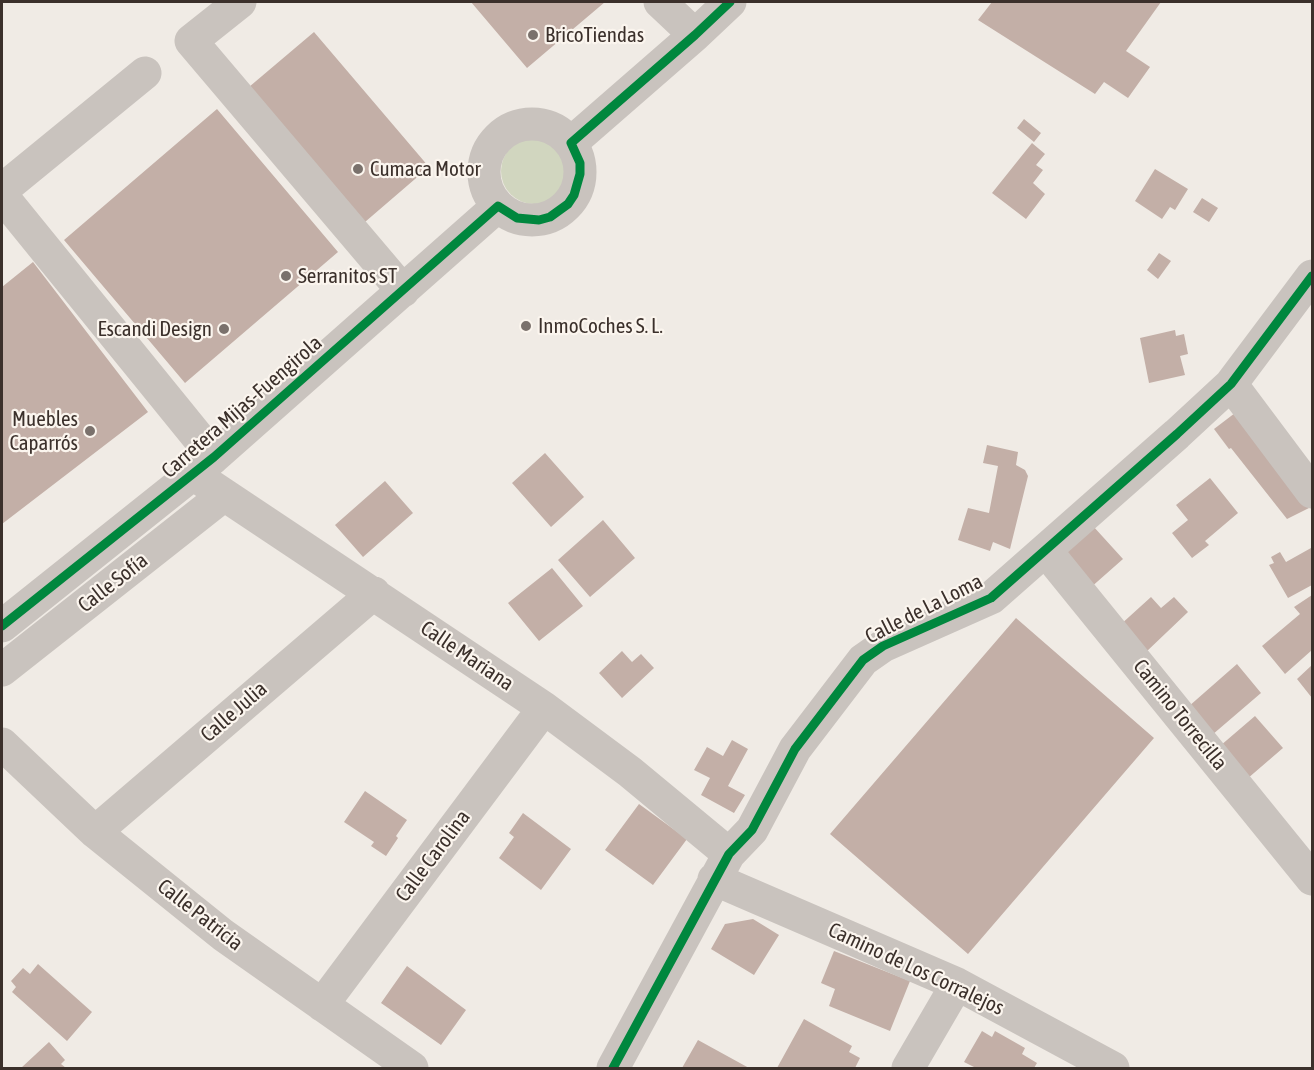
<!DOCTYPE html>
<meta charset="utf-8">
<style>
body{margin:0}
#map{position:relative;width:1314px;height:1070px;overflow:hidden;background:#f0ebe5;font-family:"Asap Condensed",sans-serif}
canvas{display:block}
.frame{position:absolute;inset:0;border:3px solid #3b302b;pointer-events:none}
</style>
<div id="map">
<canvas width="1314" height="1070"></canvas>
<div class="frame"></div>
</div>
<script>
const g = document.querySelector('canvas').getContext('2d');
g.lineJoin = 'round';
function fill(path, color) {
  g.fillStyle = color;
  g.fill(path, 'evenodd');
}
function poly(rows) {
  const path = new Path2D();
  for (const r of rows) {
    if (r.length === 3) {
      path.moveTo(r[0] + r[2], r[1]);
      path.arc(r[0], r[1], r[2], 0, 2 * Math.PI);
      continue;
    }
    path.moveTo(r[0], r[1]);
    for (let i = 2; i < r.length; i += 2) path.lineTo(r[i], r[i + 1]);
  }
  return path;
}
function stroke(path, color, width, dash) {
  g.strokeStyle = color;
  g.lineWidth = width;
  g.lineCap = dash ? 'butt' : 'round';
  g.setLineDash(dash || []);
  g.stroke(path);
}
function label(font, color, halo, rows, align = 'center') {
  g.font = font + ' "Asap Condensed",sans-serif';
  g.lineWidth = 4.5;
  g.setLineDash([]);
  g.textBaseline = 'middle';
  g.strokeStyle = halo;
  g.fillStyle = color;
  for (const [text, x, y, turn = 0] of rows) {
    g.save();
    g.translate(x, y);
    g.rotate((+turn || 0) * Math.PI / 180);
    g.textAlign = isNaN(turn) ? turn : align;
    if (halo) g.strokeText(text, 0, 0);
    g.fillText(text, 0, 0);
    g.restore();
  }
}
const green = poly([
 [534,171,33]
]);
const building = poly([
 [471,2,605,2,527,68],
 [992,2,1161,2,1126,51,1150,67,1128,98,1104,82,1095,94,978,20],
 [314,32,429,167,365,222,249,87],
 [217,109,338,252,185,383,64,240],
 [1024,119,1041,133,1034,142,1017,128],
 [1032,143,1045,154,1036,165,1043,170,1033,183,1045,194,1026,219,992,193],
 [1155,169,1188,189,1175,210,1170,207,1162,219,1135,201],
 [1202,198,1218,208,1209,222,1193,212],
 [1159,253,1171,261,1158,279,1147,270],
 [33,262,148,412,2,524,2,287],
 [1175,330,1176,336,1184,334,1188,354,1180,356,1185,375,1149,383,1140,338],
 [1235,413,1309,508,1287,519,1231,448,1229,449,1214,429],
 [987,445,1018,452,1016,465,1025,470,1028,476,1010,549,993,542,990,551,958,540,968,508,989,513,998,466,983,463],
 [545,453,584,497,551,527,512,483],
 [1210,478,1238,513,1205,541,1209,545,1192,558,1172,533,1188,520,1176,505],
 [385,481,413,513,363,557,335,525],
 [603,520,635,558,590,597,558,560],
 [1093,526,1123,559,1089,589,1060,556],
 [1311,548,1312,552,1312,585,1288,598,1269,565,1274,563,1271,557,1280,552,1286,562],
 [552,568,583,606,539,641,508,603],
 [1312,595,1312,650,1285,674,1262,646,1300,614,1294,607],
 [1151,597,1161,608,1174,597,1188,612,1145,653,1119,626],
 [1016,618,1154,738,968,954,830,834],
 [622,651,632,662,641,654,654,668,622,698,599,673],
 [1237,664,1261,693,1212,735,1188,707],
 [1312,665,1312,698,1297,679],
 [1255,716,1283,748,1247,779,1220,746],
 [732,740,748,749,728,786,745,795,734,813,701,795,710,778,694,770,707,747,723,756],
 [365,791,407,820,396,836,398,838,386,856,371,846,374,842,344,822],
 [639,804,687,839,653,885,605,850],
 [523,813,571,849,541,890,499,858,514,837,509,833],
 [753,919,779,935,754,975,711,949,725,924],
 [834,951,910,981,890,1031,829,1006,835,989,821,983],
 [38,964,92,1012,67,1041,12,992,16,987,11,981,23,968,30,974],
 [407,966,466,1010,441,1045,381,1003],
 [804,1019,852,1046,849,1052,860,1058,855,1068,777,1068],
 [982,1031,992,1037,995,1031,1025,1048,1022,1054,1037,1063,1034,1068,976,1068,964,1062],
 [698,1040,749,1068,682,1068],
 [49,1042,65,1060,61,1064,66,1068,21,1068]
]);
const minor = poly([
 [240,2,191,41,403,291],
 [660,2,695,35],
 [532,172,48],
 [571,143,695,35,730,2],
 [2,190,145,73],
 [2,196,214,457],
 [1231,384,1312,492],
 [193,474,544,708,630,772,729,854],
 [1046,551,1312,879],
 [2,626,214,457,498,206],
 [2,670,224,495],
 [2,744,95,832,223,935,412,1068],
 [95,832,374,593],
 [714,879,957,984,1113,1068],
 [322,1005,544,708],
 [613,1068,729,854,752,830,795,749,863,660,883,646,991,598,1177,434,1231,384,1312,276],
 [908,1068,957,984]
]);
const cycleway = poly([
 [2,626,214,457,498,206,517,218,539,220,550,217,568,204,574,195,580,174,580,163,571,143,695,35,730,2],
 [613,1068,729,854,752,830,795,749,863,660,883,646,991,598,1177,434,1231,384,1312,276]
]);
const markers = [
 [533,35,6,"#7a716c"],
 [358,169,6,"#7a716c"],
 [286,276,6,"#7a716c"],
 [526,326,6,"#7a716c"],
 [224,329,6,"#7a716c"],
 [90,431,6,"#7a716c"]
];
const poiNames = [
 ["BricoTiendas",545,35],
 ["Cumaca Motor",370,169],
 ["Serranitos ST",298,276],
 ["InmoCoches S. L.",538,326],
 ["Escandi Design",212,329,"right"],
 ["Muebles",78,419,"right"],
 ["Caparrós",78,443,"right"]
];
const streetNames = [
 ["Carretera Mijas-Fuengirola",242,407,-41],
 ["Calle Sofía",113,583,-38],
 ["Calle de La Loma",924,609,-27],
 ["Calle Mariana",467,656,34],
 ["Calle Julia",234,712,-41],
 ["Camino Torrecilla",1180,715,51],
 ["Calle Carolina",433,856,-53],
 ["Calle Patricia",200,915,38],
 ["Camino de Los Corralejos",916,969,25]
];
fill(green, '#d1d6bf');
fill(building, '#c3afa7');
stroke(minor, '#c9c3be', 33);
stroke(cycleway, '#00873e', 9);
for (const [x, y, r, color] of markers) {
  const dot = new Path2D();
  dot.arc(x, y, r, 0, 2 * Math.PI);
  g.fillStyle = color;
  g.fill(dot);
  stroke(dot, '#fbf5ee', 2);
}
label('21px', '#3b302b', '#fbf5ee', poiNames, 'left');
label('21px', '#3b302b', '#fbf5ee', streetNames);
</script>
